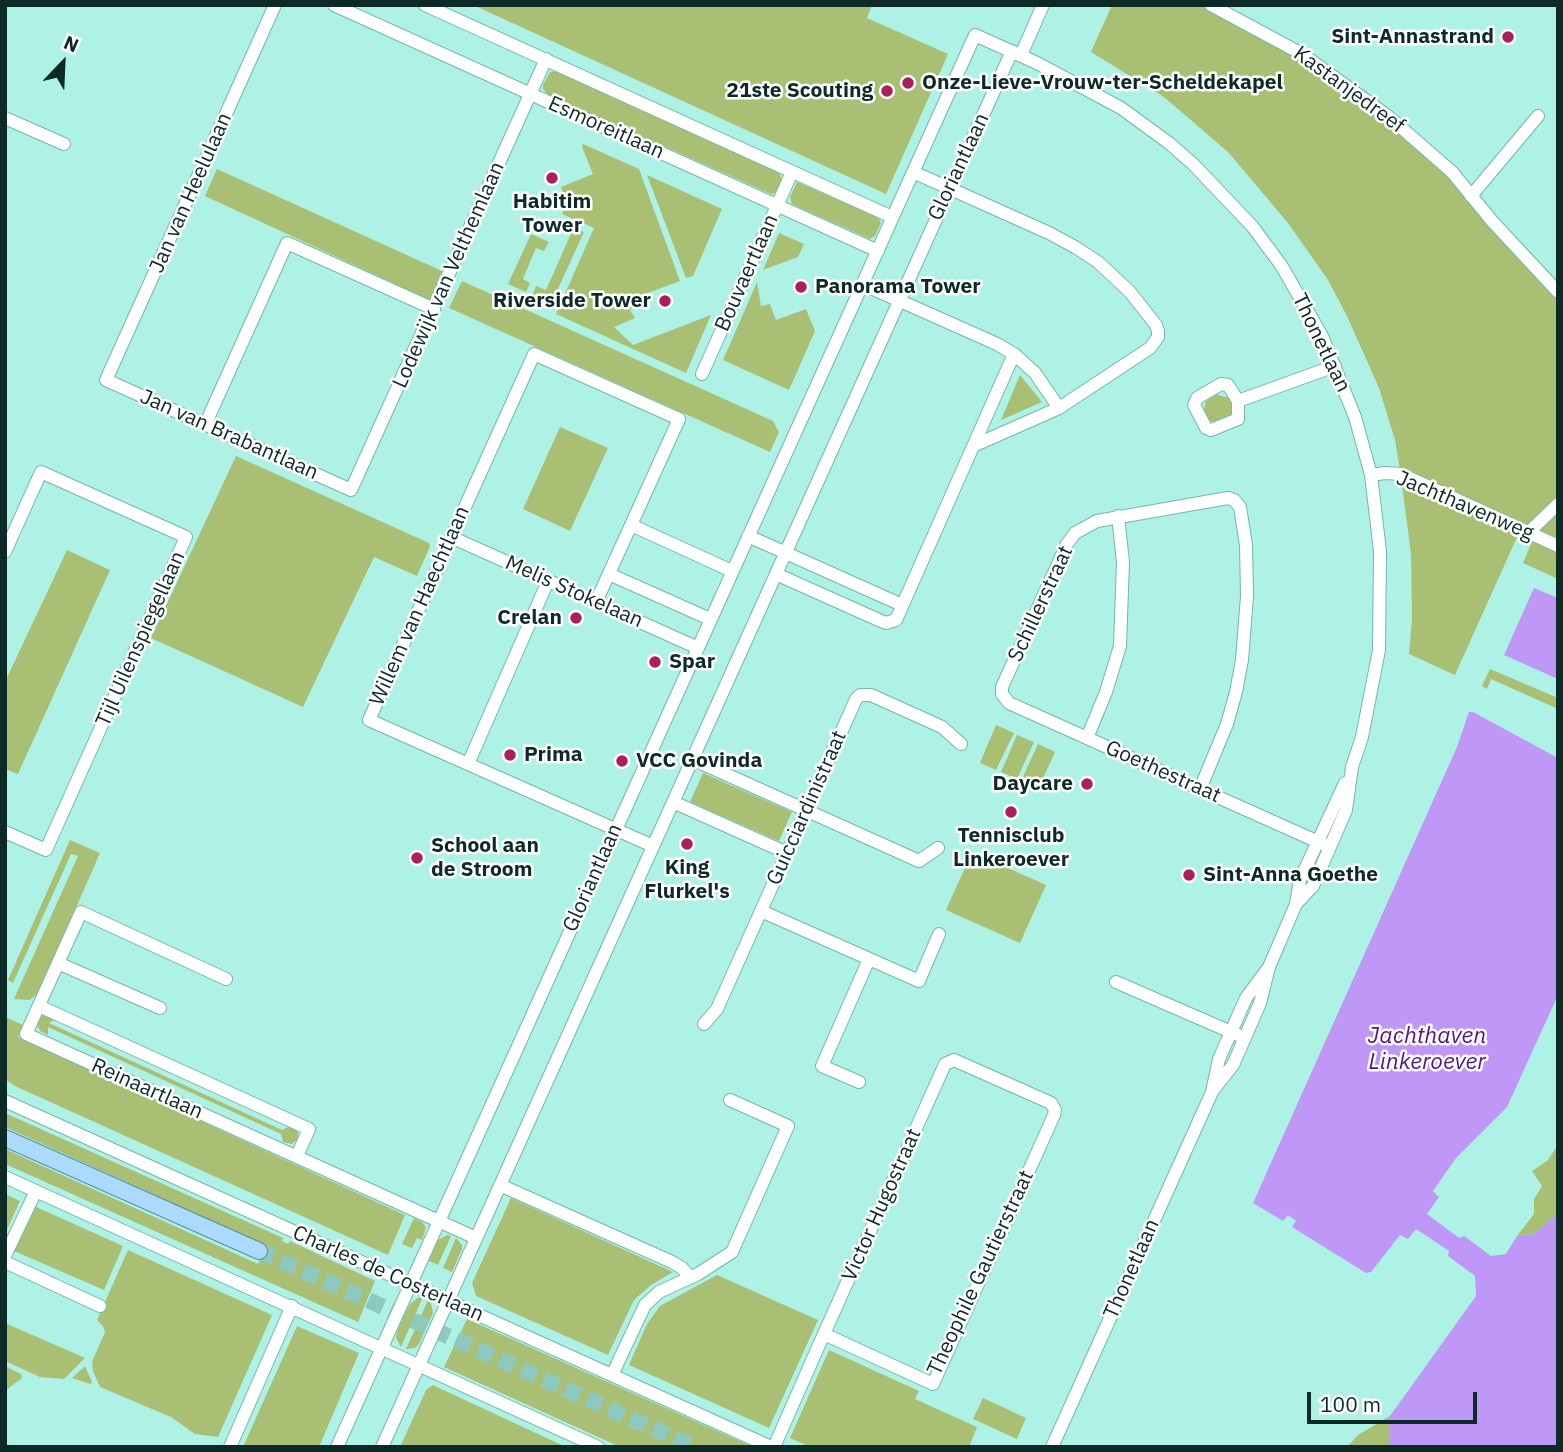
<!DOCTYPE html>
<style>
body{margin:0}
#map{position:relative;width:1563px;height:1452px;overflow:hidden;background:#aef1e5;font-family:"IBM Plex Sans",sans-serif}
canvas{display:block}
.frame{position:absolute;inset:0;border:7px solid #0e2a26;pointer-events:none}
.north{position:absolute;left:28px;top:28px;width:70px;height:70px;-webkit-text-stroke:5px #fff;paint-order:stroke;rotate:23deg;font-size:19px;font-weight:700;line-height:28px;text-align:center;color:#0e2a26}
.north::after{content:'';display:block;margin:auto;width:24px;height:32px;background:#0e2a26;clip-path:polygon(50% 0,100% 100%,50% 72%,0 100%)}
.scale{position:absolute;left:1307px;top:1392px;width:170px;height:32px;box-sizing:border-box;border:4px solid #0e2a26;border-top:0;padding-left:9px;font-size:21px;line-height:24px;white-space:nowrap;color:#0e2a26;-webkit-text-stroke:5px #fff;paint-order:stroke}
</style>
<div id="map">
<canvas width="1563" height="1452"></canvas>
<div class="frame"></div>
<div class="north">N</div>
<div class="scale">100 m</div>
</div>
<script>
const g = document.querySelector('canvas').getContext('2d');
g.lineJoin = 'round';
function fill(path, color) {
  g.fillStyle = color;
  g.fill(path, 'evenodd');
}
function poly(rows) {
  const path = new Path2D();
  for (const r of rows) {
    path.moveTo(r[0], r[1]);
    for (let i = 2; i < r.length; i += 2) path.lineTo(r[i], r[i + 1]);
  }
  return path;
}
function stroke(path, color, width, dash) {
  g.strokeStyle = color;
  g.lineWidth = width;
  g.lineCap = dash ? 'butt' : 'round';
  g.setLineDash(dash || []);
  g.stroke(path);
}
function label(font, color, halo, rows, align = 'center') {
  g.font = font + ' "IBM Plex Sans",sans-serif';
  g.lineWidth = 5;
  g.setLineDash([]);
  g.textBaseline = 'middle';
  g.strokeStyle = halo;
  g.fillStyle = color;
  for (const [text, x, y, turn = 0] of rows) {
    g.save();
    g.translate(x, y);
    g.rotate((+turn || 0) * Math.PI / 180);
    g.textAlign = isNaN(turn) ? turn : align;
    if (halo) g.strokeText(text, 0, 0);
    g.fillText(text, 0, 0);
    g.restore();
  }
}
const green = poly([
 [473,5,872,5,867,18,948,54,886,194],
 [1112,5,1201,5,1282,47,1326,76,1436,163,1558,300,1558,538,1543,532,1533,541,1558,552,1558,579,1523,563,1532,541,1518,535,1455,675,1409,654,1412,619,1411,554,1400,470,1395,440,1379,388,1347,316,1328,280,1288,223,1228,152,1164,97,1091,52],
 [557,71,779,171,782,180,776,193,771,194,547,94,543,89,543,85,550,72],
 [583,144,639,169,680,281,629,300,632,308,630,310,635,318,614,327,633,345,711,315,686,373,556,314,594,228,562,214,567,203,561,187,593,174,582,147],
 [217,169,442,271,430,300,205,196],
 [647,175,722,209,693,276,686,278],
 [797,182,878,217,881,223,875,236,870,239,792,204,790,197],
 [574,227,584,232,551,304,532,296,536,286,546,290],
 [779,233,804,244,798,257,763,270],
 [531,234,549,242,544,251,536,248,523,279,530,283,526,292,508,284],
 [462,281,773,421,779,432,770,452,449,308],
 [757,282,761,306,770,304,776,320,806,309,815,331,789,390,723,360],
 [1020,375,1042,402,1001,420],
 [1215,394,1229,398,1233,408,1230,415,1215,422,1210,421,1203,413,1206,401],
 [560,427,608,448,570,531,523,509],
 [236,456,429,543,430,546,417,576,374,557,303,707,151,638],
 [67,550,110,570,18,774,5,769,5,682],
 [1490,669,1558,698,1558,709,1491,679,1487,689,1482,686],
 [996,725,1014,733,996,770,980,763],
 [1017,735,1034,742,1017,779,1001,772],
 [1038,744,1055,752,1038,789,1021,781],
 [703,773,792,812,779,841,690,802],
 [70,840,100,853,38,994,29,1000,14,999,78,856,71,854,13,983,8,980],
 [972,852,1046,885,1020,943,946,910],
 [43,1015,56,1019,49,1023,282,1130,290,1126,298,1132,298,1139,292,1144,283,1142,281,1134,48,1027,48,1035,40,1031,36,1022],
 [5,1017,23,1025,18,1037,405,1215,388,1255,15,1086,5,1079],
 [5,1113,283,1238,282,1241,288,1244,290,1241,375,1281,358,1322,5,1164,5,1149,258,1264,267,1246,5,1127],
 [1558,1145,1558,1202,1555,1216,1534,1234,1517,1236,1534,1214,1534,1199,1542,1186,1532,1171,1547,1161],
 [5,1194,20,1201,5,1234],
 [511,1198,673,1272,651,1285,634,1300,608,1355,476,1296,472,1283],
 [34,1206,123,1246,104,1290,14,1251],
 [414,1218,422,1222,426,1227,422,1240,417,1238,412,1248,402,1244],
 [447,1235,451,1236,438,1265,429,1261,438,1240],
 [456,1238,462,1245,462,1249,452,1272,443,1268],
 [128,1250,272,1315,218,1437,195,1434,171,1417,100,1387,93,1371,92,1362,105,1332,103,1326,97,1320],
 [717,1275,818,1320,769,1428,629,1365,647,1324,660,1306],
 [419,1297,423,1297,401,1347,396,1338,397,1331,410,1304],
 [428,1300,431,1303,433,1313,419,1344,415,1348,406,1349],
 [467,1319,753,1447,620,1447,444,1367],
 [5,1323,85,1358,64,1379,40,1377,5,1361],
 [297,1326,359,1353,319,1447,243,1447],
 [829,1350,919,1391,915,1399,977,1427,969,1447,810,1447,790,1438],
 [5,1366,21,1374,22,1378,5,1391],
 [85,1366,92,1382,90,1384,72,1378],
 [433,1385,437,1387,566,1447,400,1447,426,1390],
 [983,1398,1026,1418,1017,1439,973,1419],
 [1390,1416,1390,1447,1347,1447,1358,1435]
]);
const water = poly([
 [1534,588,1558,598,1558,679,1504,655],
 [1469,712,1473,712,1558,758,1558,995,1507,1107,1456,1158,1433,1191,1439,1197,1427,1214,1459,1238,1464,1236,1491,1256,1506,1254,1517,1236,1534,1234,1555,1216,1558,1202,1558,1447,1390,1447,1390,1416,1476,1296,1475,1276,1448,1256,1449,1251,1416,1229,1408,1239,1400,1235,1371,1272,1366,1273,1292,1227,1296,1221,1288,1215,1283,1221,1253,1203,1457,747]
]);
const majorTunnel = poly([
 [259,1251,694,1447]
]);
const minor = poly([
 [275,5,106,380,351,490,546,59],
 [334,5,878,251],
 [425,5,892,217],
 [1211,5,1302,54,1389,117,1452,172,1492,221,1558,292],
 [1021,55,1043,5],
 [5,118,64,144],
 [913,172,1049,233,1075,247,1098,262,1130,292,1156,325,1158,331,1158,337,1150,348,1059,408,973,446],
 [1471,196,1538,116],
 [862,284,997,344,1014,354,1035,373,1059,408],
 [702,374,792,172],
 [1238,401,1238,419,1211,430,1206,428,1194,405,1197,398,1221,384,1228,385,1238,401,1335,366],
 [205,425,287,243,434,309],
 [1371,475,1385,473,1401,474,1558,546],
 [1528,533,1558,504],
 [748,536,902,605],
 [451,537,698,648],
 [5,552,41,472,186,537,46,850,5,832],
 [609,574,710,619],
 [776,574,881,621,886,623,896,620,1014,354],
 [596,602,631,525],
 [1087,738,1106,692,1120,646,1123,562,1118,516],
 [692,759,919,861,938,848],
 [468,764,548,581],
 [1200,789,1227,724,1236,692,1242,660,1247,596,1246,545,1240,507,1234,500,1228,498,1097,521,1075,533,1067,544,1002,687,1002,694,1009,703,1087,738,1200,789,1305,836,1330,847],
 [673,802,787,853],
 [653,846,369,720,534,354,679,419,631,525,732,571],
 [761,911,919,981,939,934],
 [58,963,160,1008],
 [226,979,81,912,26,1034,476,1238],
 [1116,982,1238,1035],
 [39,1006,309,1129,297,1156],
 [704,1024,717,1009,856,699,860,695,871,695,942,727,961,744],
 [859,1082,822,1066,869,959],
 [1214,1089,1233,1065,1260,1003,1269,967,1296,904,1300,880,1345,783],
 [5,1101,771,1447],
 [5,1177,598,1447],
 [500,1185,672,1262,682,1268,689,1276],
 [5,1256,36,1191],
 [5,1262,100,1306],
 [612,1375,645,1305,659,1292,698,1274,732,1252,788,1126,730,1100],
 [230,1447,292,1306],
 [337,1447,975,35,1037,63,1121,108,1169,143,1193,164,1252,226,1281,265,1322,336,1355,417,1371,475,1380,551,1379,650,1362,737,1352,767,1346,810,1313,886,1296,904],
 [382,1447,1012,51],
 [774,1447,819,1345,945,1064,954,1060,1051,1103,1055,1110,1054,1115,933,1384,824,1334],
 [1052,1447,1212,1092,1219,1059,1246,998,1269,967]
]);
const major = poly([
 [5,1138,259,1251]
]);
const markers = [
 [1508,37,7,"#ad1f5a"],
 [908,83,7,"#ad1f5a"],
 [887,91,7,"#ad1f5a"],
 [552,178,7,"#ad1f5a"],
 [801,287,7,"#ad1f5a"],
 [665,301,7,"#ad1f5a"],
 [576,618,7,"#ad1f5a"],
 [655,662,7,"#ad1f5a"],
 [510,755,7,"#ad1f5a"],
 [622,761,7,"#ad1f5a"],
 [1087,784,7,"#ad1f5a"],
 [1011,812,7,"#ad1f5a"],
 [687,844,7,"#ad1f5a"],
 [417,858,7,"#ad1f5a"],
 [1189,875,7,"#ad1f5a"]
];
const poiNames = [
 ["Sint-Annastrand",1494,37,"right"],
 ["Onze-Lieve-Vrouw-ter-Scheldekapel",922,83],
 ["21ste Scouting",873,91,"right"],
 ["Habitim",552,202,"center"],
 ["Tower",552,226,"center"],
 ["Panorama Tower",815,287],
 ["Riverside Tower",651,301,"right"],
 ["Crelan",562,618,"right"],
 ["Spar",669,662],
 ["Prima",524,755],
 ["VCC Govinda",636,761],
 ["Daycare",1073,784,"right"],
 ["Tennisclub",1011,836,"center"],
 ["Linkeroever",1011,860,"center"],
 ["School aan",431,846],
 ["de Stroom",431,870],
 ["King",687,868,"center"],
 ["Flurkel's",687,892,"center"],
 ["Sint-Anna Goethe",1203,875]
];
const streetNames = [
 ["Kastanjedreef",1349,90,36],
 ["Esmoreitlaan",606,128,24],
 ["Gloriantlaan",959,167,-65],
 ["Jan van Heelulaan",191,193,-66],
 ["Bouvaertlaan",747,273,-66],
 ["Lodewijk van Velthemlaan",449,275,-66],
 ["Thonetlaan",1321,343,64],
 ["Jan van Brabantlaan",229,435,24],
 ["Jachthavenweg",1465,506,23],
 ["Melis Stokelaan",574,592,24],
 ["Schillerstraat",1041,604,-65],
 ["Willem van Haechtlaan",420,606,-66],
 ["Tijl Uilenspiegellaan",141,639,-66],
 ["Goethestraat",1163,772,24],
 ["Guicciardinistraat",807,808,-66],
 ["Gloriantlaan",593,878,-66],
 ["Reinaartlaan",147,1089,24],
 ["Victor Hugostraat",882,1205,-66],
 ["Thonetlaan",1132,1269,-66],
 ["Theophile Gautierstraat",981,1273,-65],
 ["Charles de Costerlaan",388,1274,24]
];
const waterNames = [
 ["Jachthaven",1427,1036],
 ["Linkeroever",1427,1062]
];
fill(green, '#a9c074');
fill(water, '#bf97f7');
stroke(majorTunnel, '#8ec9bf', 16, [16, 8]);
stroke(minor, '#75b6ab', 14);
stroke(major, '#518db0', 18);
stroke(minor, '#fff', 12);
stroke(major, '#acdafd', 16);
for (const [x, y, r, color] of markers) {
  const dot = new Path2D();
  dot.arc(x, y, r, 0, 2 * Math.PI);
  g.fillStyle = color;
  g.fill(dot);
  stroke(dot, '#fff', 2.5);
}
label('bold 21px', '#0e2a26', '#fff', poiNames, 'left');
label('21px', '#0e2a26', '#fff', streetNames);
label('italic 23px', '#521686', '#fff', waterNames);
</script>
